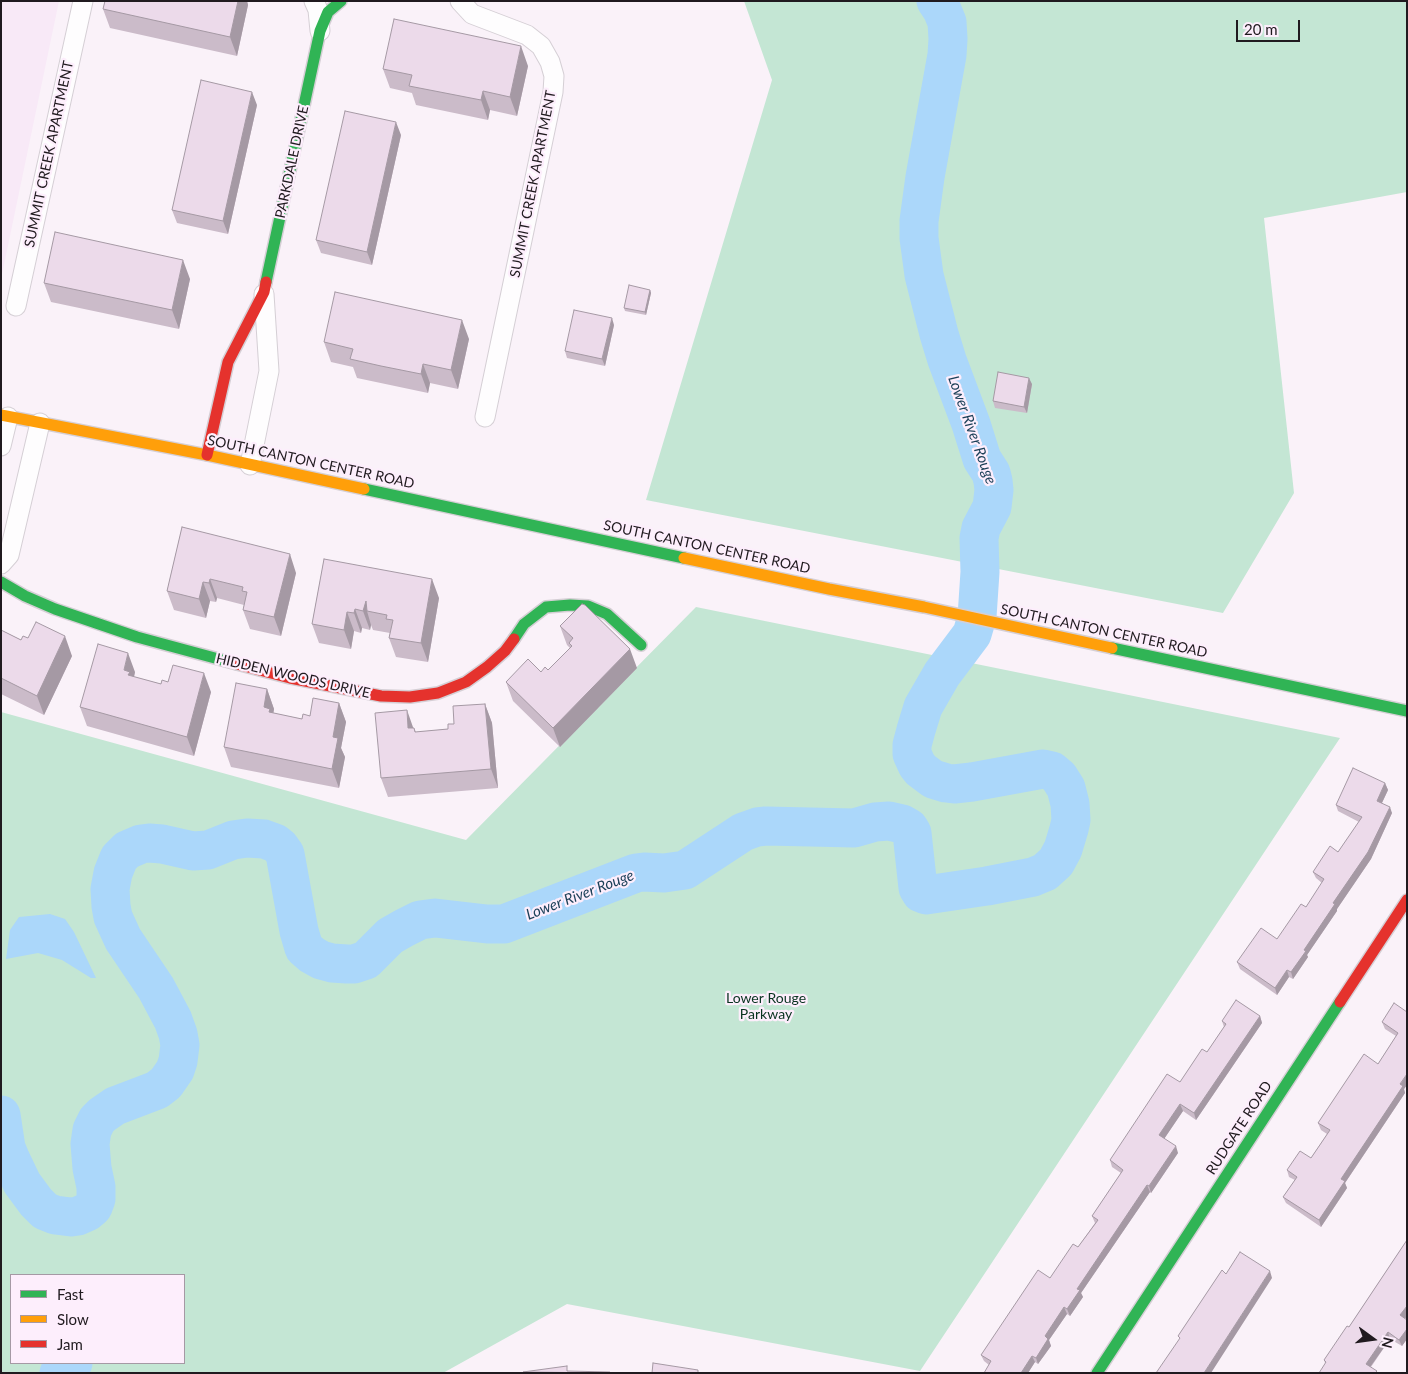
<!DOCTYPE html>
<style>
body{margin:0}
#map{position:relative;width:1408px;height:1374px;overflow:hidden;background:#faf2f9;font-family:Lato,sans-serif}
canvas{display:block}
.frame{position:absolute;inset:0;border:2px solid #201a1f;pointer-events:none}
.legend{position:absolute;left:10px;top:1274px;width:175px;height:90px;box-sizing:border-box;background:#fdeefc;border:1px solid #a599a4;margin:0;padding:6px 9px;list-style:none;font-size:15px;color:#201a1f}
.legend li{display:flex;align-items:center;gap:10px;height:25px}
.legend b{width:25px;border:1px solid #a599a4}
.north{position:absolute;left:1348px;top:1314px;width:50px;height:50px;-webkit-text-stroke:4px #fdeefc;paint-order:stroke;rotate:104deg;font-size:14px;font-weight:700;line-height:20px;text-align:center;color:#201a1f}
.north::after{content:'';display:block;margin:auto;width:18px;height:22px;background:#201a1f;clip-path:polygon(50% 0,100% 100%,50% 72%,0 100%)}
.scale{position:absolute;left:1236px;top:20px;width:64px;height:22px;box-sizing:border-box;border:2px solid #201a1f;border-top:0;padding-left:6px;font-size:15px;line-height:18px;white-space:nowrap;color:#201a1f;-webkit-text-stroke:4px #fdeefc;paint-order:stroke}
</style>
<div id="map">
<canvas width="1408" height="1374"></canvas>
<div class="frame"></div>
<ul class="legend">
<li><b style="height:6px;background:#30b455"></b>Fast</li>
<li><b style="height:6px;background:#ff9f0a"></b>Slow</li>
<li><b style="height:6px;background:#e5322d"></b>Jam</li>
</ul>
<div class="north">N</div>
<div class="scale">20 m</div>
</div>
<script>
const g = document.querySelector('canvas').getContext('2d');
g.lineJoin = 'round';
function fill(path, color) {
  g.fillStyle = color;
  g.fill(path, 'evenodd');
}
function poly(rows) {
  const path = new Path2D();
  for (const r of rows) {
    path.moveTo(r[0], r[1]);
    for (let i = 2; i < r.length; i += 2) path.lineTo(r[i], r[i + 1]);
  }
  return path;
}
function stroke(path, color, width, dash) {
  g.strokeStyle = color;
  g.lineWidth = width;
  g.lineCap = dash ? 'butt' : 'round';
  g.setLineDash(dash || []);
  g.stroke(path);
}
function label(font, color, halo, rows, align = 'center') {
  g.font = font + ' Lato,sans-serif';
  g.lineWidth = 4.5;
  g.setLineDash([]);
  g.textBaseline = 'middle';
  g.strokeStyle = halo;
  g.fillStyle = color;
  for (const [text, x, y, turn = 0] of rows) {
    g.save();
    g.translate(x, y);
    g.rotate((+turn || 0) * Math.PI / 180);
    g.textAlign = isNaN(turn) ? turn : align;
    if (halo) g.strokeText(text, 0, 0);
    g.fillText(text, 0, 0);
    g.restore();
  }
}
const built = poly([
 [1,1,59,1,1,279]
]);
const green = poly([
 [744,1,1407,1,1407,192,1264,218,1294,493,1223,613,646,500,772,80],
 [696,607,1340,738,920,1371,567,1304,443,1373,1,1373,1,712,466,840],
 [11,1275,184,1275,184,1363,11,1363]
]);
const water = poly([
 [50,914,65,919,74,932,96,978,91,978,62,960,38,953,6,959,10,930,19,917]
]);
const river = poly([
 [1,1115,6,1148,11,1160,22,1183,36,1202,45,1211,55,1215,71,1217,78,1216,87,1212,93,1207,96,1199,96,1187,92,1168,90,1144,92,1130,97,1120,102,1115,115,1106,157,1090,166,1083,175,1070,178,1061,180,1045,178,1034,173,1020,156,988,123,939,113,917,111,906,110,889,113,873,119,858,127,850,141,844,149,843,162,844,193,851,208,850,233,840,247,838,264,839,275,843,280,847,285,854,299,931,304,948,312,955,321,960,332,963,347,964,354,964,366,960,390,936,404,928,420,920,435,918,487,924,504,924,636,873,644,872,664,873,685,870,743,832,757,827,766,826,854,828,875,822,889,821,902,824,909,828,912,833,918,888,921,893,926,895,987,886,1033,877,1045,872,1056,862,1063,849,1069,829,1071,820,1070,804,1066,788,1059,777,1052,771,1043,769,972,782,954,784,946,783,933,779,921,770,917,765,912,754,912,745,916,730,923,707,942,674,972,634,977,617,980,572,979,538,981,528,992,507,994,490,993,481,991,473,982,459,971,424,947,360,939,334,924,275,919,238,919,221,925,177,947,55,948,39,947,22,942,10,936,1],
 [59,1373,73,1363]
]);
const street = poly([
 [314,1,318,10,320,31],
 [460,1,472,14,527,35,541,46,550,62,554,76,553,92,485,417],
 [16,306,83,1],
 [1,446,8,417],
 [250,465,269,371,264,294],
 [1,564,9,555,40,423]
]);
const fast = poly([
 [266,282,320,31,328,12,341,1],
 [364,489,684,558],
 [1,582,25,596,55,609,137,637,237,664],
 [514,639,524,624,546,607,570,605,588,606,607,614,641,645],
 [1112,648,1407,711],
 [1097,1373,1340,1002]
]);
const slow = poly([
 [1,415,207,455,364,489],
 [684,558,829,589,924,607,1112,648]
]);
const jam = poly([
 [207,455,228,362,264,292,266,282],
 [237,664,290,678,381,696,410,697,438,693,466,682,487,667,505,651,514,639],
 [1340,1002,1407,900]
]);
const wall = poly([
 [105,1,247,1,248,5,237,56,110,28,103,9],
 [528,66,517,116,490,110,488,120,416,105,412,93,390,88,383,69],
 [257,105,228,234,177,223,172,210],
 [401,135,372,265,321,253,316,240],
 [190,279,179,329,51,302,44,283],
 [650,290,651,293,646,315,625,311,624,308],
 [614,325,605,366,567,358,565,351],
 [469,339,458,389,430,383,428,393,357,378,353,367,331,362,324,342],
 [1032,384,1027,413,995,408,993,401],
 [182,527,296,573,281,636,250,629,243,610,244,605,217,598,216,602,210,601,206,618,174,610,167,591],
 [324,559,439,598,428,662,396,657,389,638,390,633,373,630,371,625,370,630,362,628,361,633,354,631,351,649,319,643,312,624],
 [560,626,637,668,560,747,513,701,506,682,548,670,570,648,567,645],
 [1,630,21,640,28,638,72,656,44,715,1,694],
 [135,672,134,677,161,684,211,692,194,756,87,726,80,707],
 [267,689,274,709,273,713,302,719,339,703,346,722,341,748,345,757,339,788,231,767,224,747],
 [485,704,492,723,498,788,388,797,381,778,413,728,414,728,416,732,448,729,454,724],
 [1385,783,1388,790,1382,803,1392,813,1371,859,1337,909,1337,911,1307,955,1308,957,1293,979,1289,977,1277,995,1240,969,1237,962,1277,939,1306,907,1322,883,1316,878,1313,872,1338,852,1359,822,1338,811,1336,805],
 [1407,1012,1407,1085,1404,1089,1405,1093,1345,1183,1347,1188,1321,1227,1286,1203,1283,1197,1295,1180,1289,1177,1287,1170,1311,1158,1327,1134,1321,1130,1318,1123,1378,1064,1396,1036,1385,1029,1382,1022],
 [1260,1016,1262,1023,1196,1120,1183,1111,1164,1139,1178,1153,1151,1193,1150,1192,1081,1293,1083,1297,1070,1316,1067,1314,1049,1340,1051,1346,1038,1364,1035,1362,1028,1373,984,1373,989,1365,984,1361,981,1355,1078,1247,1095,1223,1092,1216,1121,1173,1112,1167,1110,1160,1207,1052,1224,1027,1222,1021],
 [1407,1240,1407,1316,1405,1319,1407,1320,1407,1339,1402,1346,1390,1339,1371,1367,1325,1363,1324,1360,1349,1327]
]);
const shadedWall = poly([
 [238,1,247,1,248,5,237,56,230,37],
 [521,46,528,66,517,116,510,97],
 [483,91,490,110,488,120,481,100],
 [252,92,257,105,228,234,223,221],
 [396,122,401,135,372,265,367,252],
 [183,260,190,279,179,329,172,310],
 [650,290,651,293,646,315,645,312],
 [612,318,614,325,605,366,602,359],
 [462,320,469,339,458,389,451,370],
 [423,364,430,383,428,393,421,374],
 [1029,378,1032,384,1027,413,1024,407],
 [290,554,296,573,281,636,274,617],
 [210,579,217,598,216,602,209,583],
 [432,579,439,598,428,662,421,643],
 [203,582,210,601,206,618,199,599],
 [366,601,367,611,371,625,370,630,363,611],
 [355,609,362,628,361,633,354,613],
 [347,612,354,631,351,649,344,630],
 [65,636,72,656,44,715,37,696],
 [630,649,637,668,560,747,553,728],
 [128,653,135,672,133,681,124,670],
 [204,673,211,692,194,756,187,737],
 [267,689,274,709,273,716,264,707],
 [339,703,346,722,341,748,345,757,339,788,332,769,333,737],
 [485,704,492,723,498,788,491,769],
 [407,710,414,730,408,728],
 [1385,783,1388,790,1380,807,1377,801],
 [1390,807,1392,813,1371,859,1337,909,1337,911,1307,955,1308,957,1293,979,1291,972,1304,950,1333,903],
 [1287,970,1289,977,1277,995,1275,988],
 [1260,1016,1262,1023,1196,1120,1194,1113],
 [1407,1074,1407,1085,1404,1089,1405,1093,1345,1183,1347,1188,1321,1227,1319,1220,1341,1179],
 [1180,1104,1183,1111,1162,1142,1159,1135],
 [1176,1146,1178,1153,1151,1193,1149,1186],
 [1147,1185,1150,1192,1081,1293,1083,1297,1070,1316,1067,1309,1077,1289],
 [1270,1271,1272,1278,1211,1373,1204,1373],
 [1407,1306,1407,1316,1403,1322,1400,1315],
 [1064,1307,1067,1314,1049,1340,1051,1346,1038,1364,1036,1358,1045,1336],
 [1407,1329,1407,1339,1402,1346,1399,1340],
 [1388,1332,1390,1339,1368,1370,1366,1364],
 [1032,1356,1035,1362,1028,1373,1021,1373]
]);
const building = poly([
 [105,1,238,1,230,37,103,9,105,1],
 [394,19,521,46,510,97,483,91,481,100,409,86,412,75,383,69,394,19],
 [201,80,252,92,223,221,172,210,201,80],
 [345,111,396,122,367,252,316,240,345,111],
 [55,232,183,260,172,310,44,283,55,232],
 [629,285,650,290,645,312,624,308,629,285],
 [335,292,462,320,451,370,423,364,421,374,381,366,350,359,353,349,324,342,335,292],
 [574,310,612,318,602,359,565,351,574,310],
 [998,372,1029,378,1024,407,993,401,998,372],
 [182,527,290,554,274,617,243,610,247,592,242,591,243,587,210,579,209,583,203,582,199,599,167,591,182,527],
 [324,559,432,579,421,643,389,638,393,620,386,619,387,615,367,611,366,601,363,611,355,609,354,613,347,612,344,630,312,624,324,559],
 [582,604,585,605,630,649,553,728,506,682,528,659,541,672,545,667,548,670,572,646,569,643,573,638,560,626,582,604],
 [36,622,65,636,37,696,1,678,1,630,21,640,23,636,28,638,36,622],
 [98,644,128,653,124,670,130,672,128,675,161,684,162,680,168,682,173,665,204,673,187,737,80,707,98,644],
 [236,683,267,689,264,707,270,709,269,712,302,719,303,714,310,716,313,698,339,703,333,737,338,738,332,769,224,747,236,683],
 [485,704,491,769,381,778,375,713,407,710,408,728,414,728,415,732,448,729,448,724,454,724,453,706,485,704],
 [1353,768,1385,783,1377,801,1390,807,1368,852,1333,903,1335,904,1304,950,1306,951,1291,972,1287,970,1275,988,1237,962,1261,928,1277,939,1301,904,1306,907,1324,879,1313,872,1330,846,1338,852,1362,817,1336,805,1353,768],
 [1236,1000,1260,1016,1194,1113,1180,1104,1159,1135,1176,1146,1149,1186,1147,1185,1077,1289,1080,1290,1067,1309,1064,1307,1045,1336,1048,1339,1036,1358,1032,1356,1021,1373,984,1373,991,1361,981,1355,1038,1270,1050,1278,1073,1244,1078,1247,1098,1220,1092,1216,1123,1170,1110,1160,1167,1074,1180,1082,1202,1049,1207,1052,1226,1024,1222,1021,1236,1000],
 [1394,1003,1407,1012,1407,1074,1400,1084,1403,1086,1341,1179,1345,1181,1319,1220,1283,1197,1297,1177,1287,1170,1300,1151,1311,1158,1330,1130,1318,1123,1364,1054,1378,1064,1398,1033,1382,1022,1394,1003],
 [1407,1240,1407,1306,1400,1315,1407,1320,1407,1329,1399,1340,1388,1332,1366,1364,1377,1371,1375,1373,1319,1373,1326,1362,1324,1360,1347,1326,1349,1327,1407,1240],
 [1240,1252,1270,1271,1204,1373,1156,1373,1180,1338,1178,1336,1222,1270,1226,1274,1240,1252],
 [653,1363,698,1370,698,1373,652,1373,653,1363],
 [567,1366,567,1371,610,1372,610,1373,523,1372,567,1366]
]);
const streetNames = [
 ["SUMMIT CREEK APARTMENT",49,154,-78],
 ["PARKDALE DRIVE",292,162,-78],
 ["SUMMIT CREEK APARTMENT",533,184,-79],
 ["SOUTH CANTON CENTER ROAD",311,462,12],
 ["SOUTH CANTON CENTER ROAD",707,547,12],
 ["SOUTH CANTON CENTER ROAD",1104,631,12],
 ["HIDDEN WOODS DRIVE",293,676,13],
 ["RUDGATE ROAD",1239,1128,-57]
];
const parkNames = [
 ["Lower Rouge",766,998],
 ["Parkway",766,1014]
];
const waterNames = [
 ["Lower River Rouge",972,430,70],
 ["Lower River Rouge",580,895,-21]
];
fill(built, '#f8e9f7');
fill(green, '#c4e6d4');
fill(water, '#abd7fa');
stroke(river, '#abd7fa', 39);
stroke(street, '#d5cfd5', 21);
stroke(fast, '#d5cfd5', 14);
stroke(slow, '#d5cfd5', 14);
stroke(jam, '#d5cfd5', 14);
stroke(street, '#fefdfe', 19);
stroke(fast, '#30b455', 11);
stroke(slow, '#ff9f0a', 11);
stroke(jam, '#e5322d', 11);
fill(wall, '#cbbbc9');
fill(shadedWall, '#a599a4');
fill(building, '#ecdaea');
stroke(building, '#a599a4', 1);
label('14px', '#201a1f', '#fdeefc', streetNames);
label('14px', '#08331f', '#fdeefc', parkNames);
label('italic 15px', '#1a3f57', '#fdeefc', waterNames);
</script>
